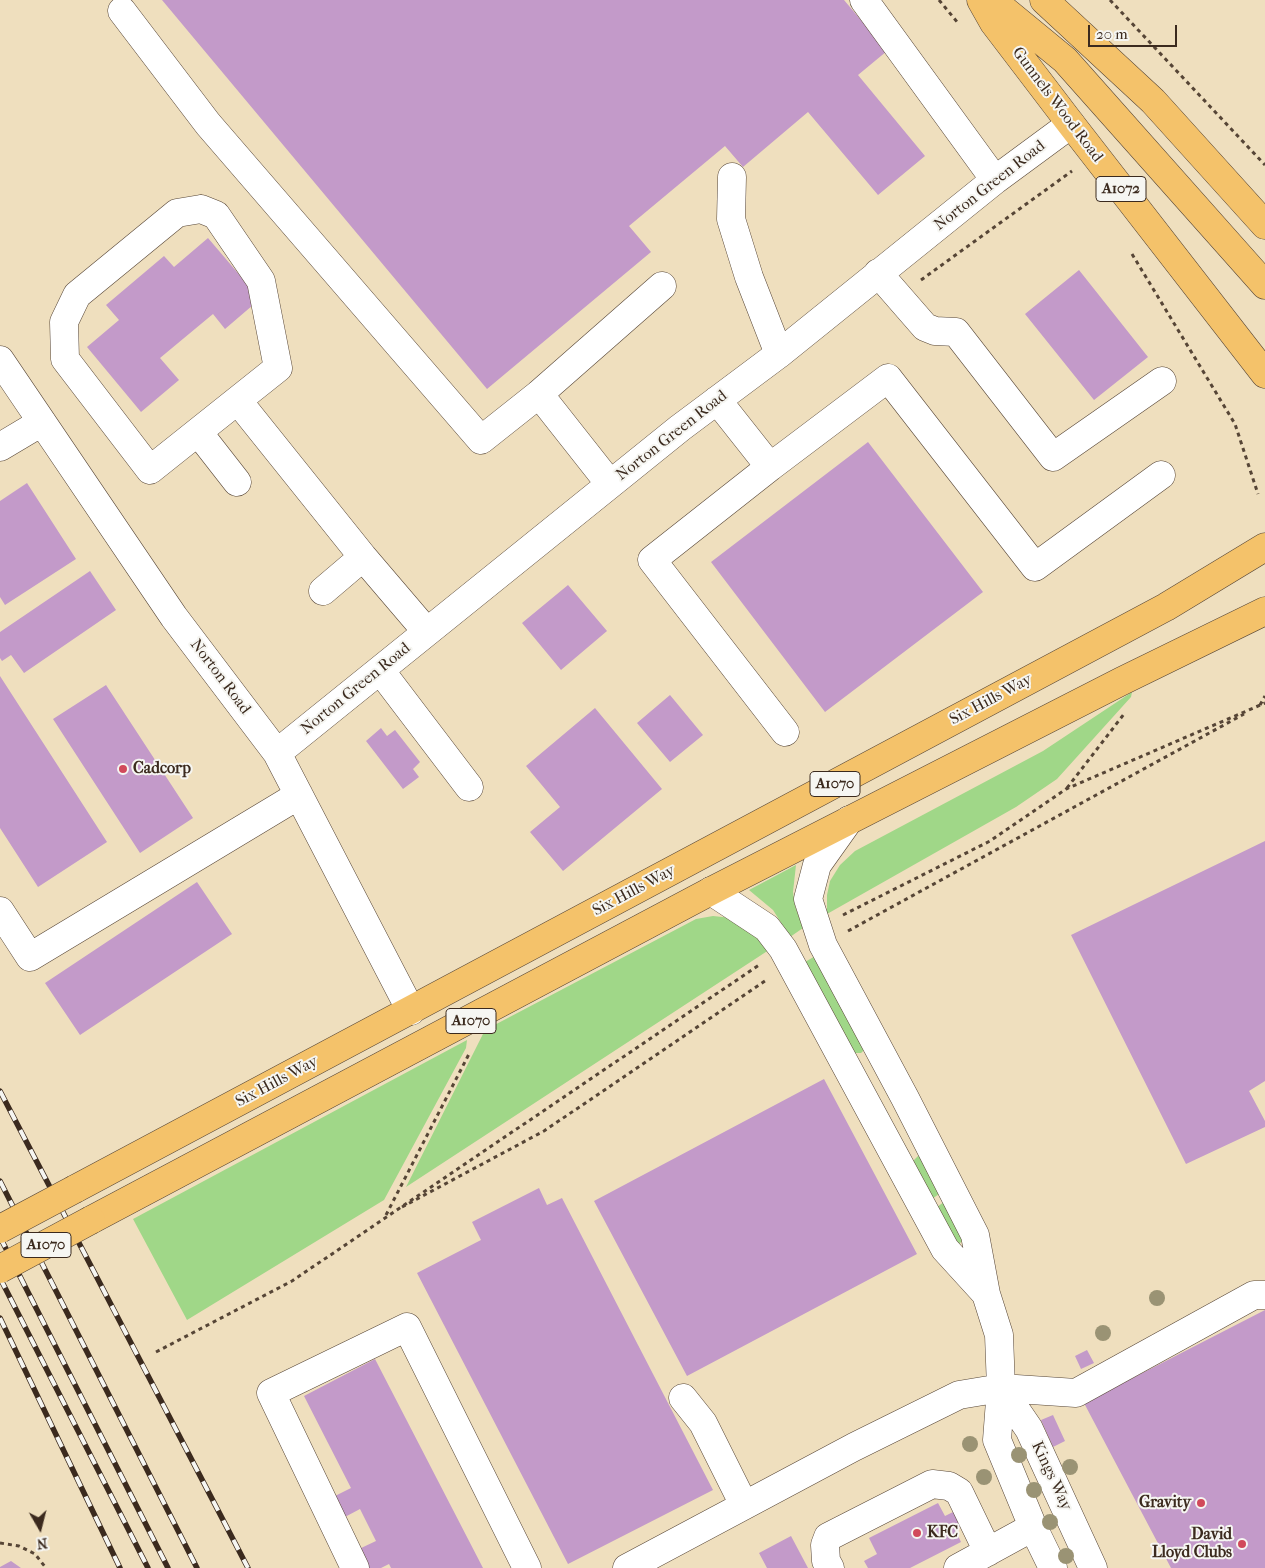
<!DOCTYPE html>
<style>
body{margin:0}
#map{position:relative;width:1265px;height:1568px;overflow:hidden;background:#efdfbe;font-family:"IM FELL French Canon",serif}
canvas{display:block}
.north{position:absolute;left:15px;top:1503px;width:50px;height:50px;-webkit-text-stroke:4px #f6f6f2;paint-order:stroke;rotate:172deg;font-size:14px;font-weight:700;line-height:20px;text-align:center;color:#3b2a1e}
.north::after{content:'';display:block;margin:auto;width:18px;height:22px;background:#3b2a1e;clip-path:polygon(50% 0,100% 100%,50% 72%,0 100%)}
.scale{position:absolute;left:1088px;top:25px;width:89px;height:22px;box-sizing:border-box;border:2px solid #3b2a1e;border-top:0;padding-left:6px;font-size:15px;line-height:18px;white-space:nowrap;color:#3b2a1e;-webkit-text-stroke:4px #f6f6f2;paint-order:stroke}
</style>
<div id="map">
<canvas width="1265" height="1568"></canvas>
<div class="north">N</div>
<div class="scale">20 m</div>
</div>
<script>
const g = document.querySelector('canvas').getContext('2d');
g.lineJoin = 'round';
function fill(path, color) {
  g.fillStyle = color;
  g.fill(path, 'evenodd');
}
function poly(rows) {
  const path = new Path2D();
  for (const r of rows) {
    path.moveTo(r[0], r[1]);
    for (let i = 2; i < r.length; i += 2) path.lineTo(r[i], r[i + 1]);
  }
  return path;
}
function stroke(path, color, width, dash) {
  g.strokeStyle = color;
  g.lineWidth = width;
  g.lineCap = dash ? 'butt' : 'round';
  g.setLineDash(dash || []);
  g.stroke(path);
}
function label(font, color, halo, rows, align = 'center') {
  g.font = font + ' "IM FELL French Canon",serif';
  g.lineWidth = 4;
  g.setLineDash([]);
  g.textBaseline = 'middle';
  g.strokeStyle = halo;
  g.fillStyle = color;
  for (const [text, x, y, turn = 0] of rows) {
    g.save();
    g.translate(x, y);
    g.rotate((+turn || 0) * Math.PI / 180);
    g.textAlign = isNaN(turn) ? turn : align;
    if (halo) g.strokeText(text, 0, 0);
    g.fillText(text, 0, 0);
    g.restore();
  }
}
const green = poly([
 [1132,692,1131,697,1057,779,1016,807,827,914,827,895,830,881,840,865,855,851,1043,751],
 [796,865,793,892,795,906,803,928,790,937,773,910,749,890],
 [713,916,732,918,772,948,406,1187,485,1030,696,919],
 [817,955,864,1050,861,1053,854,1053,805,962],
 [467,1040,466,1048,384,1200,187,1320,133,1219],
 [918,1156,921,1157,942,1192,929,1201,912,1162],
 [947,1200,964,1239,959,1244,954,1244,934,1209]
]);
const building = poly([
 [162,0,844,0,887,51,858,75,925,156,878,195,808,112,743,167,725,146,629,226,651,252,487,389],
 [208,238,260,299,225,329,213,314,160,358,179,380,141,412,87,347,119,320,106,305,164,256,174,267],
 [1079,270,1148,357,1094,400,1025,314],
 [868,442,983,592,825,712,711,562],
 [27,483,76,559,5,605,0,597,0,501],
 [90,571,116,610,24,673,11,655,2,661,0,658,0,632],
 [568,585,607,631,561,670,522,623],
 [0,676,107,842,38,887,0,828],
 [106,685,193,818,140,853,53,719],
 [670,695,703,735,670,762,637,723],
 [595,708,662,789,563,871,530,832,560,807,526,766],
 [381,728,387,736,395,730,420,762,413,769,419,777,403,789,366,741],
 [1265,841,1265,1081,1249,1091,1265,1121,1265,1127,1186,1164,1071,935],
 [197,882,232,934,80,1035,45,983],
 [824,1079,917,1254,687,1376,594,1201],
 [539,1188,547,1205,562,1198,713,1490,568,1564,417,1273,481,1240,472,1222],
 [1265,1310,1265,1568,1171,1568,1084,1403],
 [1087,1350,1094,1363,1081,1369,1075,1356],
 [375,1359,483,1568,391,1568,389,1564,381,1568,369,1568,359,1549,376,1541,360,1509,343,1518,333,1497,351,1488,304,1396],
 [1053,1415,1065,1441,1053,1447,1041,1420],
 [938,1503,945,1516,955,1511,962,1526,955,1529,961,1542,910,1568,868,1568,864,1561,877,1554,869,1538],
 [791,1536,808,1568,767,1568,759,1553],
 [11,1561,21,1568,0,1568,0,1567]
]);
const path = poly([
 [939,0,958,23],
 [1110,0,1265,165],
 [1132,254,1235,424,1258,494],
 [921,280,1072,171],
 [1260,705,1265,696],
 [1067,788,1124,714],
 [843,915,990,841,1066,789,1265,703],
 [848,931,1244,714],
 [402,1207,544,1131,768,979],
 [386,1215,469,1054],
 [156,1352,292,1281,759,965],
 [0,1543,19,1546,35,1554,46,1568]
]);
const minor = poly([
 [864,0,995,180],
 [122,11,208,124,481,440,539,394],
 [732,177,731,219,749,277,779,354],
 [201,209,216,215,261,281,278,368,150,470,65,359,64,322,77,295,177,213,201,209],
 [878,273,925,327,935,331,956,332,1053,457,1162,381],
 [0,360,174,617,277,753,411,1011],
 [717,400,770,467,888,378,1035,567,1161,475],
 [238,401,363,557,427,632],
 [198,432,237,482],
 [0,447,42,422],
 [770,467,652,560,785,732],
 [610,484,539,394,662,286],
 [323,591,363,557],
 [380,670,469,787],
 [277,753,680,428,779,354,995,180,1071,124],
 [849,820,817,865,808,899,823,945,905,1098,975,1235,986,1294,999,1335,1001,1388,997,1440,1033,1527,1053,1568],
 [711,891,767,928,783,949,945,1249,986,1294],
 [0,911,30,957,299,795],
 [1001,1388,1029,1429,1093,1568],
 [683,1398,703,1423,744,1505],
 [355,1568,271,1393,407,1327,527,1568],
 [627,1568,854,1447,959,1395,1001,1388,1076,1393,1254,1295,1265,1295],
 [830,1568,826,1561,825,1545,828,1537,932,1484,949,1486,959,1492,988,1552],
 [958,1568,1033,1527]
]);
const major = poly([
 [981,0,994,23,1071,124,1265,374],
 [992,0,1065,60,1265,285],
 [1044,0,1153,101,1265,225],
 [75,1189,1166,607,1265,547],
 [91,1220,711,891,1122,681,1265,611]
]);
const rail = poly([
 [0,1091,248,1568],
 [0,1181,197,1568],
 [0,1237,168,1568],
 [0,1278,148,1568],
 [0,1318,120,1568]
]);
const majorBridge = poly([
 [0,1229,75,1189],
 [0,1269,91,1220]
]);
const trees = [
 [1157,1298],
 [1103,1333],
 [970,1444],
 [1019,1455],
 [1070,1467],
 [984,1477],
 [1034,1490],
 [1050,1522],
 [1066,1556]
];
const markers = [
 [123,769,5,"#d1495b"],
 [1201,1503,5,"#d1495b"],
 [917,1533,5,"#d1495b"],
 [1242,1544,5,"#d1495b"]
];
const shields = [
 [1121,189,50],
 [835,784,50],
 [471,1021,50],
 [46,1245,50]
];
const shieldNames = [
 ["A1072",1121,189],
 ["A1070",835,784],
 ["A1070",471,1021],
 ["A1070",46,1245]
];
const streetNames = [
 ["Gunnels Wood Road",1057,105,53],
 ["Norton Green Road",990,186,-38],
 ["Norton Green Road",672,436,-38],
 ["Norton Road",220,677,53],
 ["Norton Green Road",356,689,-39],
 ["Six Hills Way",991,700,-28],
 ["Six Hills Way",634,891,-28],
 ["Six Hills Way",277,1082,-28],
 ["Kings Way",1051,1476,65]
];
const poiNames = [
 ["Cadcorp",133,769],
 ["Gravity",1191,1503,"right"],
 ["KFC",927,1533],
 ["David",1232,1535,"right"],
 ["Lloyd Clubs",1232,1553,"right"]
];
fill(green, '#a0d788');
fill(building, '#c39ac9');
stroke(minor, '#564536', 29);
stroke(major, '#564536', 29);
stroke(path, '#564536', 3, [4, 4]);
stroke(minor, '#fff', 28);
stroke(major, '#f4c26a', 28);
stroke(rail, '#3b2a1e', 5.5);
stroke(rail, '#f6f6f2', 4, [11]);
stroke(majorBridge, '#564536', 29, []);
stroke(majorBridge, '#f4c26a', 28);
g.fillStyle = '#9a9374';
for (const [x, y] of trees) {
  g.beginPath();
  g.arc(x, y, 8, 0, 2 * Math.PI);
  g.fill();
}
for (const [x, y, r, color] of markers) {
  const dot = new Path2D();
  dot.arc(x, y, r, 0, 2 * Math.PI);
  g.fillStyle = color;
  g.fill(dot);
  stroke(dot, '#f6f6f2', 2);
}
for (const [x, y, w] of shields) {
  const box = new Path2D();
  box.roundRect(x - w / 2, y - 12.5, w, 25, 4);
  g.fillStyle = '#f6f6f2';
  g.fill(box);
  stroke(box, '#3b2a1e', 1);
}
label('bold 15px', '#3b2a1e', null, shieldNames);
label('16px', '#3b2a1e', '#f6f6f2', streetNames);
label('bold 16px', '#3b2a1e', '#f6f6f2', poiNames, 'left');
</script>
